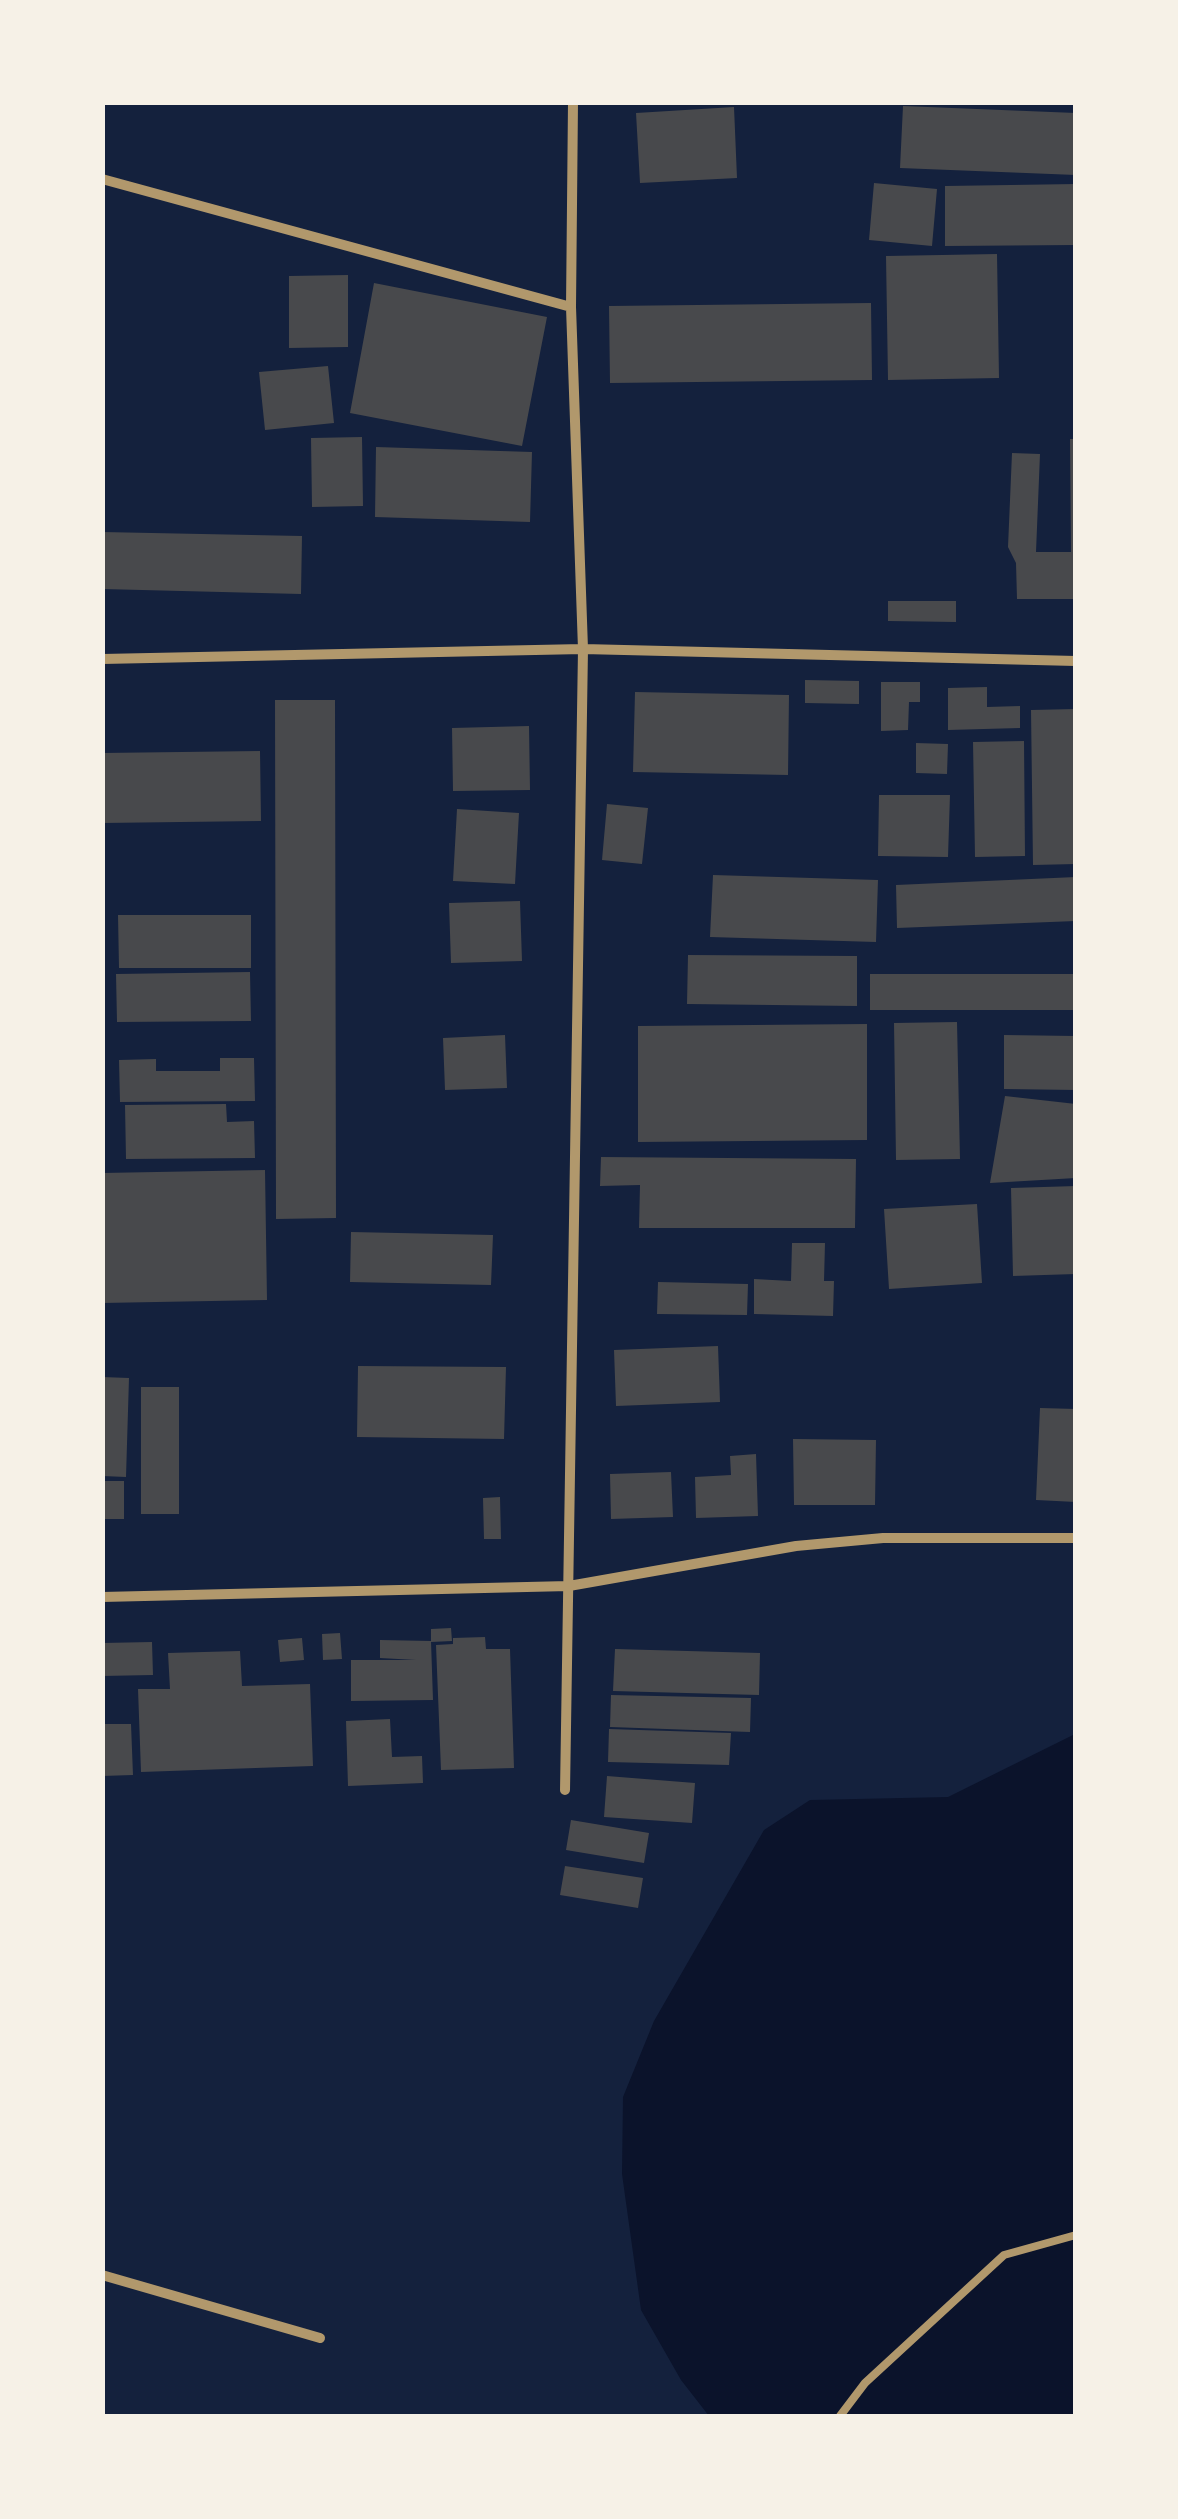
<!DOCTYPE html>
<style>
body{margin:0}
#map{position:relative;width:1178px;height:2519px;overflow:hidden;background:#14213d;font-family:"Noto Sans",sans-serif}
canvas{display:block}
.frame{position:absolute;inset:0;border:105px solid #f6f1e7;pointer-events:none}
</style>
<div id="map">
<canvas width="1178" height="2519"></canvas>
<div class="frame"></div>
</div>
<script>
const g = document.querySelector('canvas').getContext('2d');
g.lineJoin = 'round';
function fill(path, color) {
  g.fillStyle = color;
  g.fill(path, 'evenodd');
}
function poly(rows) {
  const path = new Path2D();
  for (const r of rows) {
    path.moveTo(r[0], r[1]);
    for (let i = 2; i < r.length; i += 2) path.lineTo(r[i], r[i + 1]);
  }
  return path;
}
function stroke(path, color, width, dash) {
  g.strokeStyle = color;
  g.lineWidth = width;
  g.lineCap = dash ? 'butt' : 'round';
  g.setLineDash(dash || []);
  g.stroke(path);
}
const water = poly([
 [1075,1734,1075,2416,709,2416,681,2380,641,2310,622,2174,623,2097,654,2021,764,1830,810,1800,948,1797]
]);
const building = poly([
 [903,106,1076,113,1076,175,900,168],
 [734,107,737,178,640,183,636,113],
 [874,183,937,189,932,246,869,240],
 [1076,184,1076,245,945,246,945,186],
 [997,254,999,378,888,380,886,256],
 [348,275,348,347,289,348,289,276],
 [374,283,547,317,522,446,350,413],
 [871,303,872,380,610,383,609,306],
 [328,366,334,423,265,430,259,372],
 [362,437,363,506,312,507,311,438],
 [1070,439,1076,439,1076,599,1017,599,1016,563,1008,547,1012,453,1040,454,1036,552,1071,552],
 [376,447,532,452,530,522,375,517],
 [102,532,302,536,301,594,102,589],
 [888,601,956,601,956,622,888,621],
 [805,680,859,681,859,704,805,703],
 [881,682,920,682,920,702,909,702,908,730,881,731],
 [987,687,987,707,1020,706,1020,728,948,730,948,688],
 [635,692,789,695,788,775,633,772],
 [275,700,335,700,336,1218,276,1219],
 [1076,709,1076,864,1033,865,1031,710],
 [529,726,530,790,453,791,452,728],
 [1024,741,1025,856,975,857,973,742],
 [916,743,948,744,947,774,916,773],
 [260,751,261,821,102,823,102,753],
 [879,795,950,795,948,857,878,856],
 [607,804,648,808,642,864,602,860],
 [457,809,519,813,515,884,453,881],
 [713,875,878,880,876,942,710,937],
 [1076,877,1076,921,897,928,896,885],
 [520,901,522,961,451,963,449,903],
 [118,915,251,915,251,968,119,968],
 [688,955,857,956,857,1006,687,1004],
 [250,972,251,1021,117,1022,116,974],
 [870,974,1076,974,1076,1010,870,1010],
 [957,1022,960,1159,896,1160,894,1023],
 [867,1024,867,1140,638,1142,638,1026],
 [505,1035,507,1088,445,1090,443,1038],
 [1004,1035,1076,1036,1076,1090,1004,1089],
 [220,1058,254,1058,255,1101,120,1102,119,1060,156,1059,156,1071,220,1071],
 [1005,1096,1076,1104,1076,1178,990,1183],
 [226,1104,227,1122,254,1121,255,1158,126,1159,125,1105],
 [601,1157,856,1159,855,1228,639,1228,640,1185,600,1186],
 [265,1170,267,1300,102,1303,102,1173],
 [1076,1186,1076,1274,1013,1276,1011,1188],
 [977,1204,982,1283,889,1289,884,1209],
 [351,1232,493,1235,491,1285,350,1282],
 [792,1243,825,1243,824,1281,834,1281,833,1316,754,1314,754,1279,791,1281],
 [658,1282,748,1284,747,1315,657,1314],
 [718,1346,720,1402,616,1406,614,1350],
 [358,1366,506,1367,504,1439,357,1437],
 [102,1377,129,1378,126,1477,102,1476],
 [141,1387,179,1387,179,1514,141,1514],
 [1040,1408,1076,1409,1076,1502,1036,1500],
 [793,1439,876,1440,875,1505,794,1505],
 [756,1454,758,1516,696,1518,695,1477,731,1475,730,1456],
 [671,1472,673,1517,611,1519,610,1474],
 [102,1481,124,1481,124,1519,102,1519],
 [500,1497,501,1539,484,1539,483,1498],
 [451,1628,452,1641,431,1642,431,1629],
 [340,1633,342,1659,323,1660,322,1634],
 [485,1637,486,1649,510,1649,514,1768,441,1770,436,1645,453,1644,453,1638],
 [302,1638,304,1660,280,1662,278,1640],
 [380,1640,431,1641,433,1700,351,1701,351,1660,416,1660,380,1658],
 [152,1642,153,1675,102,1676,102,1643],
 [615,1649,760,1653,759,1695,613,1691],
 [240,1651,242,1686,310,1684,313,1766,141,1772,138,1689,170,1689,168,1653],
 [611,1695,751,1698,750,1732,610,1727],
 [390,1719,392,1757,422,1756,423,1783,348,1786,346,1721],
 [102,1724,131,1724,133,1775,102,1776],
 [609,1729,731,1733,729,1765,608,1762],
 [607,1776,695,1783,692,1823,604,1817],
 [571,1820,649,1833,644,1863,566,1850],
 [565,1866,643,1878,638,1908,560,1895]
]);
const service = poly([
 [840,2416,865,2383,1004,2255,1076,2235]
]);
const minor = poly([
 [102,179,571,307],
 [102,659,583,649,1076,661],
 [102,1597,569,1586,796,1546,883,1538,1076,1538],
 [565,1790,583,649,571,307,573,102],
 [102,2275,320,2338]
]);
fill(water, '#0b132b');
fill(building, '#48494c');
stroke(service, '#b1986c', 8);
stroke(minor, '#b1986c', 10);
</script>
